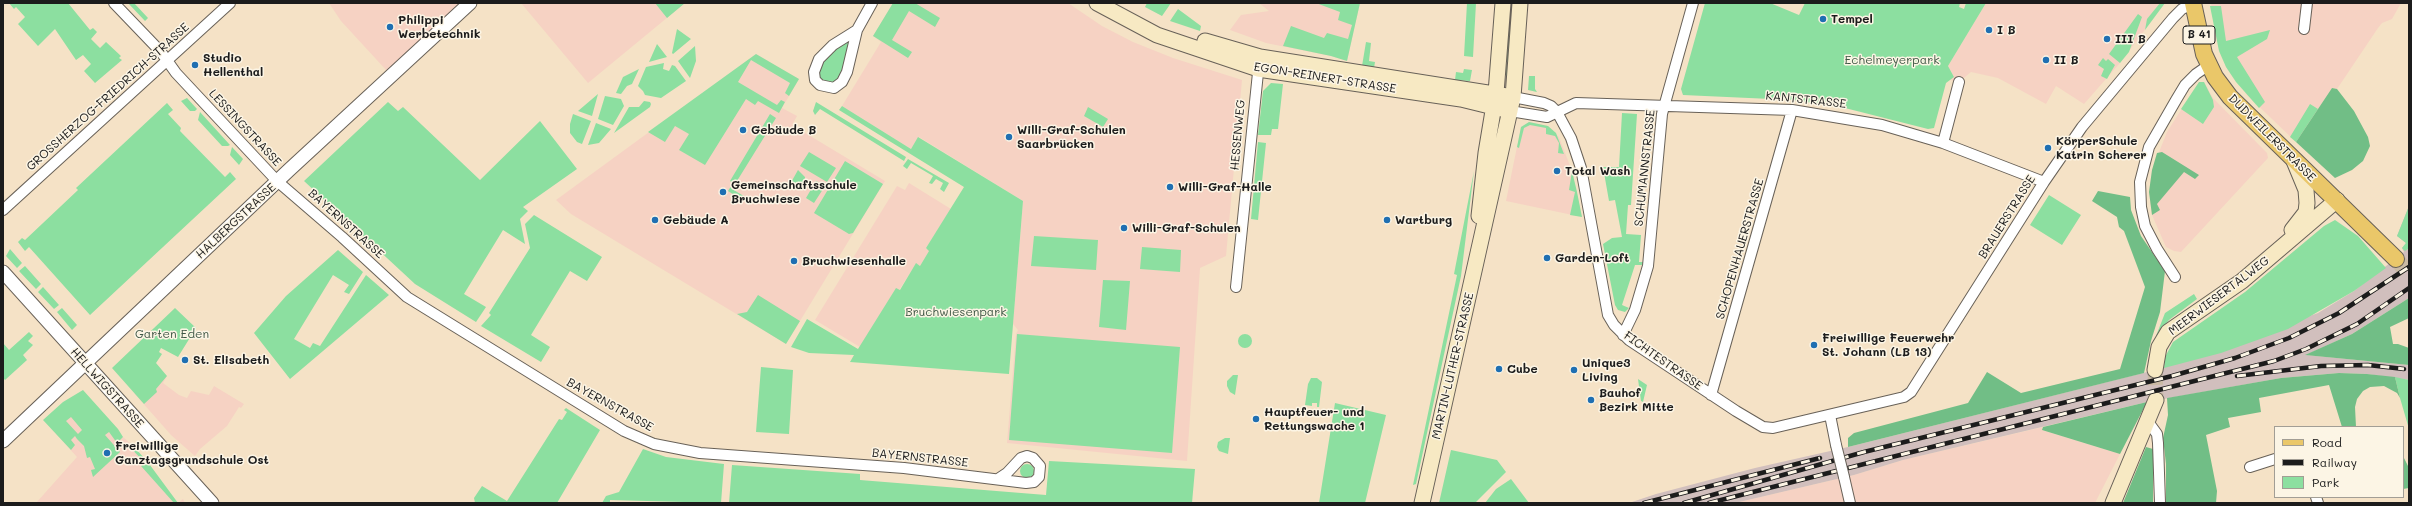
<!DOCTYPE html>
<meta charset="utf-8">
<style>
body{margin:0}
#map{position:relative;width:2412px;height:506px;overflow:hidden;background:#f5e2c6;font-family:Mali,sans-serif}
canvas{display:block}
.frame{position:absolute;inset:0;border:4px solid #1c1c1c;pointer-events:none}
.legend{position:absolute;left:2274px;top:426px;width:130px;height:72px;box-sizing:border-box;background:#fcf5e5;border:1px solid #a29e95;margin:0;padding:5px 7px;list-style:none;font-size:12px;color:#1c1c1c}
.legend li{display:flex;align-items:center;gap:8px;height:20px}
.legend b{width:20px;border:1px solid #a29e95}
</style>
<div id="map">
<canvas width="2412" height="506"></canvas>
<div class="frame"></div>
<ul class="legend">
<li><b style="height:5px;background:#eac769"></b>Road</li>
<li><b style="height:5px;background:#1c1c1c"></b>Railway</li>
<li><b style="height:11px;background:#8cdfa0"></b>Park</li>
</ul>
</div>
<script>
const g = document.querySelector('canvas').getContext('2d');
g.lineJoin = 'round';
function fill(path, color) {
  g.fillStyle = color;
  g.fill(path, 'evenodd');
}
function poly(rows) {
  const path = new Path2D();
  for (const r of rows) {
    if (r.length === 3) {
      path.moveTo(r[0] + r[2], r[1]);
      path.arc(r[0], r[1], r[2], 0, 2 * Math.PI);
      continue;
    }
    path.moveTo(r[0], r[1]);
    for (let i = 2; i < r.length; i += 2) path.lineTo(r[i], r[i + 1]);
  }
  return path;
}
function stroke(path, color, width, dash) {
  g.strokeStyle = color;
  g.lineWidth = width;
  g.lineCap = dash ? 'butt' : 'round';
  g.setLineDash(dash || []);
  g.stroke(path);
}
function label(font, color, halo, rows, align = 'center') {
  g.font = font + ' Mali,sans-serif';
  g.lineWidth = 3;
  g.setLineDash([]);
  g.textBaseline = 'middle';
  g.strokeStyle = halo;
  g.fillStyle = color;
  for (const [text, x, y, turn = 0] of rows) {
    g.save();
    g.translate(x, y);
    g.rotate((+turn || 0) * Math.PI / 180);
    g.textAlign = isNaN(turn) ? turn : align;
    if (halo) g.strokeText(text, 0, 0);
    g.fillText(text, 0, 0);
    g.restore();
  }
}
const built = poly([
 [329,3,460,3,387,71,341,21],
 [521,3,685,3,588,83],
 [893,3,1068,3,1102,26,1133,42,1173,58,1242,80,1226,256,1200,268,1187,461,1007,443,1016,334,1018,330,1013,324,1023,201,919,137,911,149,842,106,881,42,873,36],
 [1259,3,1360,3,1347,61,1331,56,1266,43,1230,30,1241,15,1269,11],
 [1986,3,2165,3,2120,63,2084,104,2056,86,2046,104,1998,78,1971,72,1959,82,1950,80,1954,77,1948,66],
 [2211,3,2401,3,2392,19,2382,23,2378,28,2337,89,2332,88,2296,142,2247,95,2226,67,2215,34],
 [756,54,799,79,782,108,797,116,792,125,885,181,786,344,571,214,556,200],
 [2199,82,2204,82,2213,98,2267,153,2268,158,2181,252,2174,251,2166,247,2152,215,2149,192,2152,170,2167,132],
 [1529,122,1548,126,1559,137,1572,171,1582,217,1506,201,1521,127],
 [909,183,951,209,926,248,930,250,920,266,916,264,899,290,896,289,860,347,815,320,897,186,905,190],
 [167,376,163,383,179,395,187,398,191,391,209,395,214,386,244,404,241,408,239,407,227,426,200,449,195,456,171,435,134,393,143,381],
 [79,400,118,442,123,437,134,447,178,503,183,499,185,503,36,503,77,457,47,424],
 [2043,427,2042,430,2120,454,2095,503,1735,503,1854,475,1903,460]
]);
const industrial = poly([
 [2409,206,2409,298,2352,334,2306,355,2409,365,2409,380,2367,374,2339,373,2281,378,2147,402,1903,460,1854,475,1735,503,1629,503,1656,494,1755,468,1848,447,2155,370,2318,313,2354,291,2404,252,2402,248,2406,243,2397,236]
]);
const green = poly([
 [9,3,68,3,90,30,93,28,97,32,91,39,100,48,106,42,121,56,119,58,122,60,95,83,84,71,91,64,83,55,76,60,55,29,38,46,18,24,25,17,16,7,14,9],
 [128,3,134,3,148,18,145,21],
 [655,3,685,3,667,18],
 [893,3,915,3,940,18,935,27,909,11,892,40,912,52,908,58,873,36],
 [1147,3,1171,3,1162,16,1145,7],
 [1316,3,1360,3,1347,61,1331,56,1283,46,1291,26,1324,38,1327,33,1348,39,1352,25,1338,20,1340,12],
 [1467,3,1476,3,1473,57,1464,56],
 [1510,3,1514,3,1510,76,1506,76],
 [1705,3,1770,3,1799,15,1805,3,1960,3,1959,7,1964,9,1966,3,1986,3,1948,66,1954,77,1946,83,1934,128,1928,129,1841,107,1793,100,1683,95,1681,89],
 [2160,3,2165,3,2145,30,2147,19],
 [2210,6,2221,6,2226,41,2270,30,2267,39,2237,57,2265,102,2259,108,2236,82,2226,67,2219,51],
 [1178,9,1201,26,1200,31,1170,21],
 [2138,14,2142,17,2129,52,2120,63,2109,54],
 [677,29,691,39,673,54,672,53],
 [847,40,850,40,844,71,836,81,828,83,819,77,818,69,822,61],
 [1366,42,1371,43,1369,61,1375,62,1374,68,1362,66],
 [657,44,667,57,649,62],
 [695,46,696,61,690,78,678,61],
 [756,54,799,79,789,96,785,93,790,83,751,60,738,82,777,105,781,100,785,102,779,113,758,101,755,105,746,99,705,165,679,150,689,134,675,126,665,142,648,132],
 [2103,58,2106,61,2108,59,2115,65,2107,79,2101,76,2104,69,2098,65],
 [664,63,663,69,669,71,672,65,675,66,686,81,661,98,645,95,643,91,638,86,646,67],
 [639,69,632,84,627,86,621,94,616,93,623,77],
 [1464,69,1472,70,1470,81,1455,80,1456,72,1463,73],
 [1529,76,1535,76,1535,89,1537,92,1528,90],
 [2199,82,2204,82,2213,100,2214,107,2203,124,2181,109],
 [1271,83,1283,84,1278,129,1272,129,1271,135,1258,135,1263,91],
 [598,94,592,116,578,111],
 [605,96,621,99,624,106,613,125,598,119],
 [187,98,197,109,195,111,190,111,181,101],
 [644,101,650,102,651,104,650,107,614,133,629,107,639,107],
 [388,102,398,111,403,107,480,180,540,121,577,169,523,207,528,211,520,219,525,244,503,230,464,294,486,307,476,322,415,284,304,181],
 [816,102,906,157,904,161,820,109,815,115,813,111],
 [167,103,173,110,168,114,181,128,180,131,225,177,230,172,236,179,90,315,29,247,25,251,18,242,22,238,25,240,78,190,76,188],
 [2310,104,2318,109,2296,142,2290,137],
 [842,106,911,149,918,137,1023,201,1009,374,850,362,854,355,809,353,791,347,807,319,858,349,896,288,900,290,916,263,920,266,929,251,926,248,964,187,839,110],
 [1088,107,1108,119,1103,127,1084,116],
 [200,112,230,145,228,146,222,146,198,120],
 [1622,113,1637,114,1631,205,1628,205,1626,234,1641,235,1639,262,1643,262,1642,265,1635,265,1622,305,1629,308,1625,312,1618,310,1615,305,1603,244,1612,238,1622,237,1615,200,1609,201,1603,167,1619,167],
 [573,114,591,121,582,144,577,142,570,133,570,124],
 [770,114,776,118,732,189,747,198,744,201,728,191,733,183,730,181],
 [1529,122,1548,126,1556,133,1567,162,1564,154,1558,153,1559,143,1555,136,1546,134,1546,128,1530,125,1524,128,1519,148,1517,147,1521,127],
 [596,123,611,129,599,143,588,145],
 [1258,142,1266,143,1258,220,1251,219],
 [232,147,243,159,239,165,230,155],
 [809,152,836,168,827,182,800,166],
 [908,159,949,183,944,192,940,189,943,183,936,179,932,184,929,183,933,176,911,163,907,169,903,166],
 [845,161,883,184,853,233,849,234,814,213],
 [798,170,805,177,805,182,798,189,793,189,789,186],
 [1474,171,1461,276,1416,484,1413,485,1457,275,1454,274],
 [1572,171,1577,192,1582,217,1570,215,1575,192,1569,190],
 [816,181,825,186,814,203,806,198],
 [2049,195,2081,215,2062,245,2030,225],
 [2409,206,2409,248,2405,251,2402,248,2406,243,2397,236],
 [534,215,602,257,587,281,570,271,531,335,550,347,541,362,481,326,491,315,489,313,530,248,525,224],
 [2335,220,2358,236,2386,268,2354,291,2288,329,2221,353,2164,368,2165,357,2173,342,2245,292,2324,226],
 [1034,236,1098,240,1096,270,1031,266],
 [1142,247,1181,250,1180,272,1140,269],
 [10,249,22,263,17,268,6,256],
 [338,250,363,272,349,294,344,292,349,285,333,275,294,339,310,348,313,343,320,346,366,275,389,295,290,379,254,333,286,296],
 [25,266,41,284,36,289,19,271],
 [1103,280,1130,281,1126,330,1099,327],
 [43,287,59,305,54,309,38,292],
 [2194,294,2197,299,2169,320,2156,336,2165,313],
 [758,295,800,321,786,344,737,314,747,312],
 [62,308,77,325,72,330,57,312],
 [175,308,196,328,178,357,161,348,159,352,162,354,156,363,167,376,156,389,157,392,144,404,112,368],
 [29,332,33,336,28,341,33,345,23,355,27,360,5,380,3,378,3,343,9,350],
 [1017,334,1180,347,1172,453,1009,440],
 [1245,341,7],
 [761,367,793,370,789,434,756,432],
 [1233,375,1238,375,1235,395,1230,392,1227,386,1227,381],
 [2395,377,2409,380,2409,429,2400,398],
 [1311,378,1317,378,1322,382,1319,407,1317,407,1317,403,1312,403,1312,406,1305,405,1308,384],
 [1638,379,1647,385,1643,402,1641,401],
 [83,390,118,429,123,437,117,443,109,432,105,435,120,452,93,477,91,470,95,469,90,457,87,458,84,446,77,439,75,436,71,440,75,445,71,450,43,420,63,402],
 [71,417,82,430,78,434,66,421],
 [1335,403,1386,415,1365,503,1319,503],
 [566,408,600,430,557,503,475,503,474,498,482,486,507,501,559,419,562,420,567,412,564,410],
 [1225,438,1230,438,1228,454,1219,451,1217,447,1218,442],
 [126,443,134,447,147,461,178,503,174,503,141,466,145,463],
 [643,449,666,457,724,464,721,503,610,500,610,503,602,503,606,496,619,492],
 [1451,450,1497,460,1506,472,1475,503,1439,503],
 [1049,461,1195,469,1192,503,729,503,732,465,860,474,860,480,1046,495],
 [1027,471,7],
 [1511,479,1529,503,1485,503,1496,489]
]);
const forest = poly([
 [2332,88,2337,89,2354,111,2368,137,2370,146,2363,161,2352,170,2335,178,2296,142],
 [2162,152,2199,175,2195,179,2184,172,2157,204,2160,210,2152,215,2149,192,2152,170,2157,153],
 [2098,191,2130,197,2131,210,2141,236,2165,271,2160,312,2151,341,2144,373,1848,447,1848,438,1854,433,1968,403,1987,372,2021,393,2120,369,2145,287,2124,231,2119,227,2117,217,2092,201],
 [2409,298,2409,318,2390,327,2393,344,2398,344,2409,348,2409,365,2305,355,2352,334],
 [2339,373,2367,374,2395,377,2400,398,2397,393,2384,386,2370,387,2363,391,2357,399,2355,407,2356,427,2342,427,2329,385,2259,398,2261,412,2228,418,2230,427,2206,435,2217,491,2216,503,2166,503,2166,464,2163,438,2168,415,2167,398,2281,378],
 [2147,402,2120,454,2042,430,2043,427],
 [2146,447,2153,449,2153,503,2123,503],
 [2403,456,2409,468,2409,488,2403,489]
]);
const secondaryTunnel = poly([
 [2155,370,2156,400]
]);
const primaryTunnel = poly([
 [2396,259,2409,274]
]);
const minor = poly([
 [114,3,161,52,176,73,277,181,342,237,407,297,624,431,654,444,700,453,904,468,1026,483,1034,482,1039,477,1040,466,1033,458,1027,456,1021,458,1007,473,998,479],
 [2304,29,2307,3],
 [857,30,833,45,819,59,814,72,815,80,820,85,834,88,842,82,847,72,857,30,872,3],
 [1513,97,1544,103,1551,106,1557,112,1571,138,1581,168,1608,315,1614,325,1629,340,1736,411,1763,427,1773,428,1904,397,1911,392,2044,182,2082,127,2173,18,2182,9,2193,4],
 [1510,111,1547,117,1576,103,1792,110,1882,125,1943,143,2044,182],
 [1943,143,1959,82],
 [3,210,230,3],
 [2175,277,2157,249,2145,226,2141,207,2140,182,2149,147,2176,100,2185,85,2196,74,2209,65],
 [1236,287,1259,63],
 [1623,335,1635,310,1648,266,1662,114,1693,3],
 [1711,395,1792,110],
 [1830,415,1836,445],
 [2149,423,2157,434,2158,443,2160,503],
 [2250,467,2275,459],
 [1844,477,1850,503],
 [2316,497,2318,503]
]);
const tertiary = poly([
 [3,272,212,503],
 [3,441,289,170,470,3]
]);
const secondary = poly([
 [1097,3,1157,35,1258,69,1461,99,1510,111],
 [1205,41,1260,57,1513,97],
 [1479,216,1486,153,1496,93,1503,3],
 [2292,230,2306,212,2307,203,2306,190,2294,161],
 [2155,370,2159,347,2168,332,2242,281,2337,200],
 [1422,503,1513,97,1520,3],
 [2113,503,2156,400]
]);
const primary = poly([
 [2193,3,2204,54,2215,77,2230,97,2396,259]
]);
const rail = poly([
 [2237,376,2321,366,2368,365,2404,369],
 [1644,503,1820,458],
 [1684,503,1864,452,2172,376,2235,358,2289,338,2339,313,2409,267],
 [1709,503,2274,361,2306,349,2357,324,2409,288]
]);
const minorBridge = poly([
 [1836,445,1844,477]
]);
const markers = [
 [1823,19,4,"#1f6fb2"],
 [390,27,4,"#1f6fb2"],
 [1989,30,4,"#1f6fb2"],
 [2107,39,4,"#1f6fb2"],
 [2046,60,4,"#1f6fb2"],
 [195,65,4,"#1f6fb2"],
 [743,130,4,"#1f6fb2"],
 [1009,137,4,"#1f6fb2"],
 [2048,148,4,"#1f6fb2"],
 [1557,171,4,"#1f6fb2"],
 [1170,187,4,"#1f6fb2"],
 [723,192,4,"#1f6fb2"],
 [655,220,4,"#1f6fb2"],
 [1387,220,4,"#1f6fb2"],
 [1124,228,4,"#1f6fb2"],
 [1547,258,4,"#1f6fb2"],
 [794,261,4,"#1f6fb2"],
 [1814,345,4,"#1f6fb2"],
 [185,360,4,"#1f6fb2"],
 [1499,369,4,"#1f6fb2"],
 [1574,370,4,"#1f6fb2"],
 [1591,400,4,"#1f6fb2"],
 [1256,419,4,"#1f6fb2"],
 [107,453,4,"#1f6fb2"]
];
const shields = [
 [2199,35,32]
];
const shieldNames = [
 ["B 41",2199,35]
];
const poiNames = [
 ["Tempel",1831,19],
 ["Philippi",398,20],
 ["Werbetechnik",398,34],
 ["I B",1997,30],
 ["III B",2115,39],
 ["Studio",203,58],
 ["Hellenthal",203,72],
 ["II B",2054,60],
 ["Gebäude B",751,130],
 ["Willi-Graf-Schulen",1017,130],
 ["Saarbrücken",1017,144],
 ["KörperSchule",2056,141],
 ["Katrin Scherer",2056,155],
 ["Total Wash",1565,171],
 ["Gemeinschaftsschule",731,185],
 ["Bruchwiese",731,199],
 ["Willi-Graf-Halle",1178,187],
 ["Gebäude A",663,220],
 ["Wartburg",1395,220],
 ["Willi-Graf-Schulen",1132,228],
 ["Garden-Loft",1555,258],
 ["Bruchwiesenhalle",802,261],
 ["Freiwillige Feuerwehr",1822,338],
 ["St. Johann (LB 13)",1822,352],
 ["St. Elisabeth",193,360],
 ["Unique3",1582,363],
 ["Living",1582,377],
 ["Cube",1507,369],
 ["Bauhof",1599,393],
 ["Bezirk Mitte",1599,407],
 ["Hauptfeuer- und",1264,412],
 ["Rettungswache 1",1264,426],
 ["Freiwillige",115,446],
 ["Ganztagsgrundschule Ost",115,460]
];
const parkNames = [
 ["Echelmeyerpark",1892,60],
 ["Bruchwiesenpark",956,312],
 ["Garten Eden",172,334]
];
const streetNames = [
 ["EGON-REINERT-STRASSE",1325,78,9],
 ["GROSSHERZOG-FRIEDRICH-STRASSE",108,97,-42],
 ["KANTSTRASSE",1806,100,6],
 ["LESSINGSTRASSE",245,128,47],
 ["HESSENWEG",1238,135,-85],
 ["DUDWEILERSTRASSE",2272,138,45],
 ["SCHUMANNSTRASSE",1645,168,-84],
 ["BRAUERSTRASSE",2007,217,-58],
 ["HALBERGSTRASSE",236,221,-43],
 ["BAYERNSTRASSE",346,224,42],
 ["SCHOPENHAUERSTRASSE",1740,249,-74],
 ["MEERWIESERTALWEG",2219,296,-37],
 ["FICHTESTRASSE",1663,361,35],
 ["MARTIN-LUTHER-STRASSE",1453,366,-77],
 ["HELLWIGSTRASSE",107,388,48],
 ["BAYERNSTRASSE",610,405,29],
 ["BAYERNSTRASSE",920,458,6]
];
fill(built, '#f6d2c3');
fill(industrial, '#d1bfbd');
fill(green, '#8cdfa0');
fill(forest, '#71be86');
stroke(secondaryTunnel, '#cabaa4', 15, [15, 8]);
stroke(primaryTunnel, '#cabaa4', 16, [16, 8]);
stroke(minor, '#686158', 12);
stroke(tertiary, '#686158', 15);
stroke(secondary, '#686158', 17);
stroke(primary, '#686158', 18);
stroke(minor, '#fff', 10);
stroke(tertiary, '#fff', 13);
stroke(secondary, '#f7e9c3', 15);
stroke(primary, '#eac769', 16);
stroke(rail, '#1c1c1c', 4.5);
stroke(rail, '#fcf5e5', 3, [9]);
stroke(minorBridge, '#686158', 12, []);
stroke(minorBridge, '#fff', 10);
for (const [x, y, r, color] of markers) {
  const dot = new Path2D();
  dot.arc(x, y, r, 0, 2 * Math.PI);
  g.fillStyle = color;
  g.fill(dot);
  stroke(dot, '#fcf5e5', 1.5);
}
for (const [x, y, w] of shields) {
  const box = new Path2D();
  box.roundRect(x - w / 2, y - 9, w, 18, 3);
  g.fillStyle = '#fcf5e5';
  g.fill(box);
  stroke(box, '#1c1c1c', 1);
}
label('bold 11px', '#1c1c1c', null, shieldNames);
label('bold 12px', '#1c1c1c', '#fcf5e5', poiNames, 'left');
label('12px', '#3e5644', '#fcf5e5', parkNames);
label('12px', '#1c1c1c', '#fcf5e5', streetNames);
</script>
